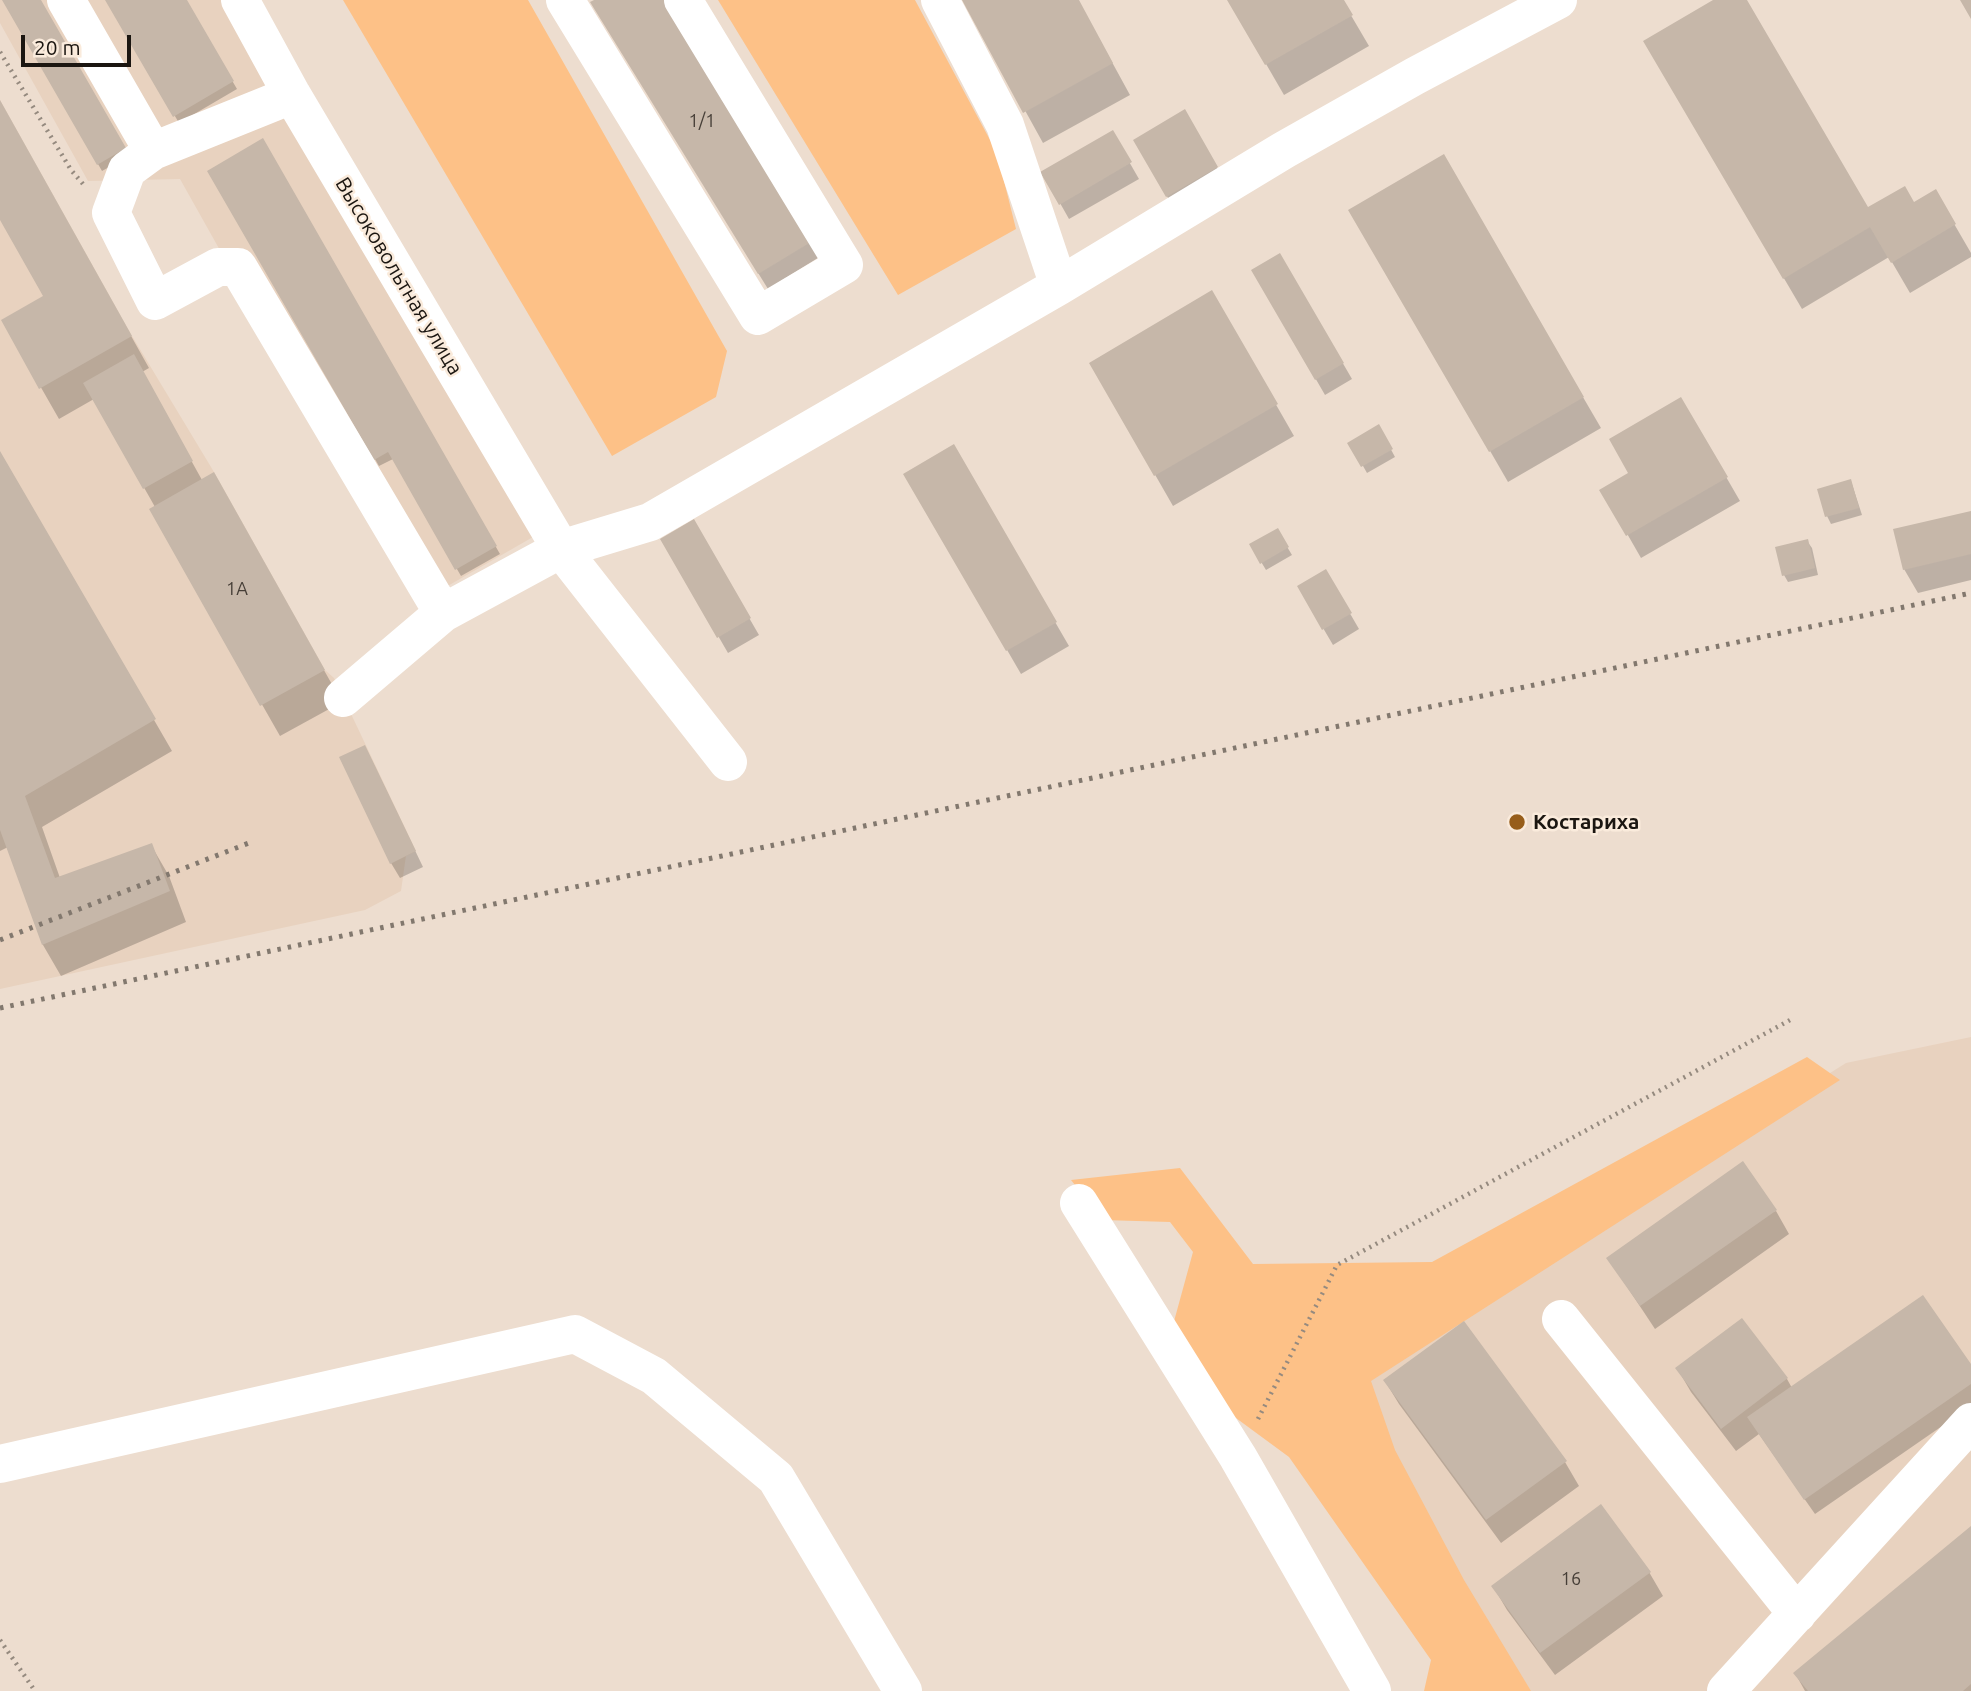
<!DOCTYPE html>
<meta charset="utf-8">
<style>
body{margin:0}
#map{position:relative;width:1971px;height:1691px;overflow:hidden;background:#edddcf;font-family:Ubuntu,sans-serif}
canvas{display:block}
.scale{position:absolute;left:21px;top:35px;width:110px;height:32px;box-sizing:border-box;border:4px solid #1b1611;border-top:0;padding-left:9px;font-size:21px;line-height:24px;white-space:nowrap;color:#1b1611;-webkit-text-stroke:5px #faebdc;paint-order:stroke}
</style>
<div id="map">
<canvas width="1971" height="1691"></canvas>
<div class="scale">20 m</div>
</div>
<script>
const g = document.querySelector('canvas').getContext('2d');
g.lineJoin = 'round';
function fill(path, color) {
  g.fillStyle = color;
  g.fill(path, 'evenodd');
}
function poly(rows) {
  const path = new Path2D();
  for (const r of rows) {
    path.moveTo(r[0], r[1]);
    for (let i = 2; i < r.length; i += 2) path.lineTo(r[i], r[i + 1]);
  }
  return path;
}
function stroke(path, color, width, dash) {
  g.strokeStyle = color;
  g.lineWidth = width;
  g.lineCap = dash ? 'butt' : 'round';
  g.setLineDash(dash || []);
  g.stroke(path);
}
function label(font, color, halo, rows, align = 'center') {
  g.font = font + ' Ubuntu,sans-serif';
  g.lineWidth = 5;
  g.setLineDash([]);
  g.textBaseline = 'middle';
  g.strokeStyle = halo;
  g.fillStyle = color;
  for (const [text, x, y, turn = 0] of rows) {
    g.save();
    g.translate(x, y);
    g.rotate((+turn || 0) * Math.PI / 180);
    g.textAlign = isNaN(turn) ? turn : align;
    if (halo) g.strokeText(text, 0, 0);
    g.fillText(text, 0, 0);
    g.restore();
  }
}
const built = poly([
 [0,0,229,0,533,537,418,603,180,179,88,181,0,23],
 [0,100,132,336,214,472,325,670,334,678,416,851,406,856,401,891,365,910,0,989],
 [1971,1037,1971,1691,1513,1691,1334,1384,1846,1063]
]);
const green = poly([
 [343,0,528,0,727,351,716,397,612,456],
 [718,0,915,0,997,153,1016,229,898,295],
 [1807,1057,1840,1080,1371,1381,1395,1450,1464,1580,1531,1691,1424,1691,1431,1660,1289,1457,1221,1407,1173,1325,1193,1252,1170,1222,1103,1220,1071,1180,1180,1168,1253,1264,1432,1262]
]);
const shadow = poly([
 [4,0,39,0,129,156,102,171],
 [107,0,185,0,237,89,179,123],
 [597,0,663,0,821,256,768,289,601,18],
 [964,0,1078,0,1130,95,1043,143],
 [1229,0,1342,0,1369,46,1284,95],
 [1716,0,1745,0,1868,209,1913,204,1935,191,1971,253,1971,257,1910,293,1889,257,1802,309,1645,42],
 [0,102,149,368,142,372,202,480,213,474,342,702,280,736,151,510,155,507,94,399,59,419,3,321,45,297,0,216],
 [1185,112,1226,183,1176,212,1135,140],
 [1112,132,1139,179,1069,219,1043,173],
 [262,141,500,554,461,576,393,459,379,466,210,171],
 [1443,157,1601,428,1508,482,1351,210],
 [1280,255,1352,379,1325,395,1253,270],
 [1212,293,1294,436,1173,506,1091,363],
 [1681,399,1740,501,1641,558,1602,490,1631,474],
 [1379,427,1395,457,1367,473,1350,443],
 [953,446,1069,646,1021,674,905,474],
 [0,454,172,751,42,827,60,878,151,845,169,876,186,922,61,976,43,945,8,847,0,851],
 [1851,481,1862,515,1831,524,1827,516],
 [1971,512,1971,580,1918,593,1904,569],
 [693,521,759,635,728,653,662,539],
 [1277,530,1292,555,1266,570,1251,545],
 [1807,541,1812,548,1818,575,1788,582,1784,575],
 [1326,572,1359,629,1333,645,1299,587],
 [373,763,423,867,400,878,391,863],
 [1776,1211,1789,1234,1655,1329,1608,1258],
 [1971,1367,1971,1406,1815,1514,1759,1434,1736,1451,1691,1392,1677,1368,1787,1379,1792,1388],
 [1385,1381,1565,1462,1579,1486,1501,1543,1399,1404],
 [1971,1528,1971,1691,1805,1691,1795,1673],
 [1649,1572,1663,1596,1555,1675,1507,1610,1493,1586]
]);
const building = poly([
 [2,0,41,0,126,148,97,165],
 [105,0,187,0,234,81,173,117],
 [594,0,665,0,814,240,758,274,590,2],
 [962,0,1079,0,1113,63,1023,113],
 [1227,0,1344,0,1353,15,1265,65],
 [1713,0,1747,0,1868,207,1905,186,1914,202,1936,189,1956,224,1891,263,1870,227,1783,279,1643,41],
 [1960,0,1971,0,1971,19],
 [0,100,132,336,39,389,1,320,43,296,0,220],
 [1185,109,1218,167,1166,197,1133,140],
 [1113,130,1132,162,1059,205,1040,172],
 [263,138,497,546,455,570,388,452,374,460,207,171],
 [1444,154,1584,397,1489,452,1348,210],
 [1280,253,1344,363,1315,380,1251,270],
 [1212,290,1278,404,1154,476,1089,363],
 [134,354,193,461,143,489,83,383],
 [1681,397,1728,477,1626,536,1599,490,1628,473,1609,439],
 [1379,424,1393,449,1361,467,1347,443],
 [954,444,1057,622,1006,651,903,474],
 [0,451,156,719,25,796,55,878,152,843,170,891,42,945,0,830],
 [214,472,325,670,260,706,149,509],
 [1851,479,1859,508,1825,517,1817,489],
 [1971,511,1971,554,1903,570,1893,529],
 [694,519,751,618,717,638,660,539],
 [1278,528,1289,547,1260,564,1249,544],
 [1808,539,1815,568,1782,576,1775,547],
 [1326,569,1352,613,1322,630,1297,586],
 [365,745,416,851,390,864,339,757],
 [1743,1161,1777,1210,1640,1306,1606,1258],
 [1923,1295,1971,1364,1971,1384,1804,1500,1747,1417],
 [1742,1318,1788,1378,1721,1429,1675,1368],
 [1464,1321,1567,1461,1486,1520,1383,1380],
 [1601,1504,1651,1572,1540,1653,1491,1586],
 [1971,1526,1971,1684,1963,1691,1808,1691,1793,1673]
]);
const path = poly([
 [0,52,71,170,83,184],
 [1258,1419,1337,1265,1792,1019],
 [0,1640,35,1691]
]);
const minor = poly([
 [66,0,153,151],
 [240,0,292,95,561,549,728,762],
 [565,0,758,316,844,265,683,0],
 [940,0,1005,125,1059,286],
 [292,95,153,151,127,170,111,213,155,301,218,267,238,267,443,613],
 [343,698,443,613,561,549,650,522,1059,286,1284,150,1415,76,1558,0],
 [1079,1203,1238,1457,1372,1691],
 [1561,1319,1797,1614],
 [0,1464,575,1334,654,1376,776,1478,903,1691],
 [1726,1691,1971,1422]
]);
const rail = poly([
 [0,940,254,841],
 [0,1008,1971,593]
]);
const markers = [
 [1517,822,9,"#975d1a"]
];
const numberNames = [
 ["1/1",702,121],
 ["1А",237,589],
 ["16",1571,1579]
];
const streetNames = [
 ["Высоковольтная улица",399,276,59]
];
const poiNames = [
 ["Костариха",1533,822]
];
fill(built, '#e8d2bf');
fill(green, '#fdc187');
fill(shadow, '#0003');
fill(building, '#c6b7a9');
stroke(path, '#958a7f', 4.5, [2, 5]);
stroke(minor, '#fff', 38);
stroke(rail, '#82786e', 5, [3.5, 7]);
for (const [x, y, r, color] of markers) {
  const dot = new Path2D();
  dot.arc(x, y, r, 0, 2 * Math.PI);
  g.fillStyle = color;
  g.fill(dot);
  stroke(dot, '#faebdc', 2.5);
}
label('18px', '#463e37', null, numberNames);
label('21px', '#1b1611', '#faebdc', streetNames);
label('bold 21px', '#1b1611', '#faebdc', poiNames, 'left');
</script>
